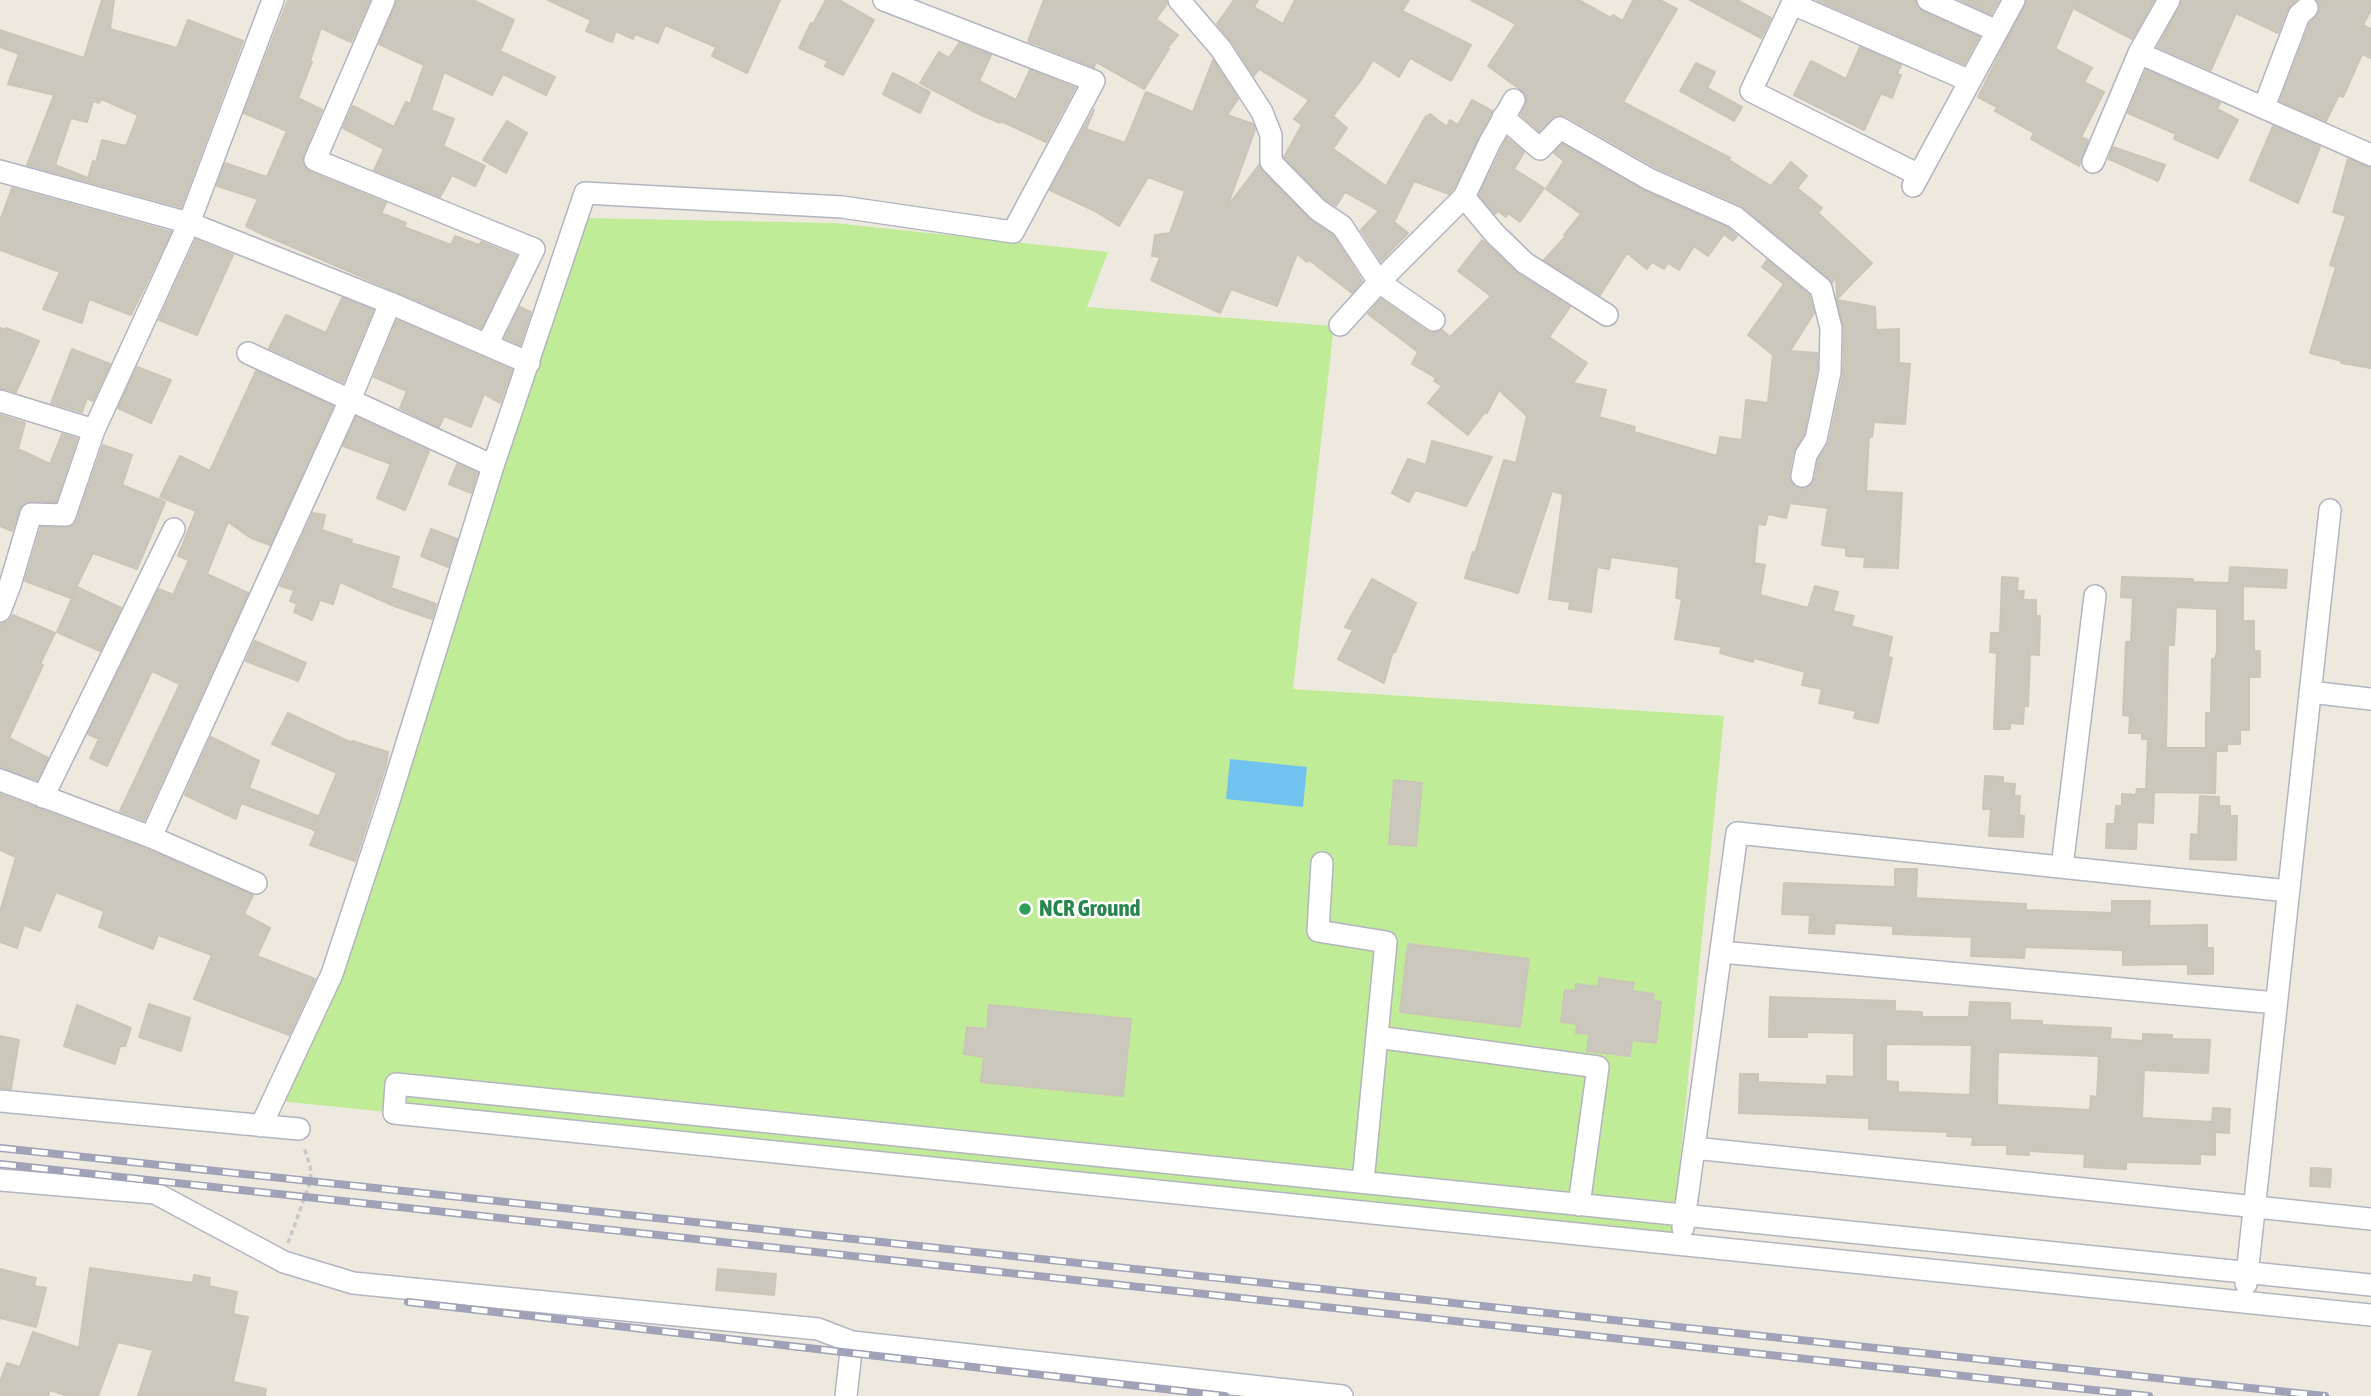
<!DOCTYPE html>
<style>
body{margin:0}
canvas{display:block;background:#eee9df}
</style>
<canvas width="2371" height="1396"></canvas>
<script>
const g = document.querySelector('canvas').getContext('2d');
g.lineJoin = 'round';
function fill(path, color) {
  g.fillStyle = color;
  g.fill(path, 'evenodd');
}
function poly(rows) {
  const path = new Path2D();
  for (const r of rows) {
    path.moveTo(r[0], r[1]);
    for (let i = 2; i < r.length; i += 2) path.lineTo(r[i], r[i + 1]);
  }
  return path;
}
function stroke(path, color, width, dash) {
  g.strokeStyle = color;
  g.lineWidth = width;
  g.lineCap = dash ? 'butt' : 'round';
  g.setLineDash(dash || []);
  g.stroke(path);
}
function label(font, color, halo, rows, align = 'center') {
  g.font = font + ' "Asap Condensed",sans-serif';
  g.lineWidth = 5;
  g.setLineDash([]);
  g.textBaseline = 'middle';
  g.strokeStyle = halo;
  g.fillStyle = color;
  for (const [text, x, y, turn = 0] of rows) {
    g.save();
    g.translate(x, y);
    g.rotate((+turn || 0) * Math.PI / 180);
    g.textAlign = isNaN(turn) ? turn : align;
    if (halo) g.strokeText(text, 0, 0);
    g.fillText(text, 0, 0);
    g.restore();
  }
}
const pitch = poly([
 [584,218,834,223,1108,252,1087,307,1334,326,1293,689,1724,716,1672,1242,279,1101]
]);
const water = poly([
 [1230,759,1307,767,1303,807,1226,799]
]);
const building = poly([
 [102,0,114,0,110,29,177,48,188,20,243,41,181,207,27,165,54,95,8,84,19,54,0,47,0,30,84,58,102,0],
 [101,99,138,115,126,146,102,140,96,162,93,161,88,178,55,165,71,118,87,122,93,101,99,103,101,99],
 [288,0,370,0,351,42,321,28,310,61,312,62,298,98,322,110,303,155,304,167,310,172,386,203,381,213,406,223,404,227,451,245,455,236,479,245,481,242,516,256,481,328,260,233,246,226,258,199,217,186,225,163,267,177,287,131,244,113,288,0],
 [397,0,473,0,514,20,500,51,555,77,546,95,503,74,492,95,444,72,431,110,454,119,443,146,485,166,475,186,452,175,440,197,374,170,384,149,343,128,353,106,394,127,406,102,410,104,424,65,379,44,397,0],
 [548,0,780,0,747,73,712,56,716,47,665,25,658,43,635,34,633,39,616,31,612,42,586,31,591,20,548,0],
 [826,0,839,0,874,20,843,75,825,66,828,61,799,48,811,23,813,24,826,0],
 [1044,0,1166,0,1167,4,1156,19,1178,35,1167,48,1169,49,1144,89,1096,62,1094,67,1028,41,1044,0],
 [1234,0,1258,0,1254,7,1283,24,1295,0,1409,0,1402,11,1471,45,1451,81,1410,58,1399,77,1373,60,1361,80,1333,116,1347,128,1333,149,1386,186,1426,116,1427,117,1430,114,1447,127,1450,120,1458,125,1472,100,1492,111,1453,189,1449,194,1414,181,1394,222,1408,233,1381,261,1361,230,1379,211,1345,192,1336,206,1326,200,1284,157,1302,125,1294,119,1309,100,1259,69,1254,76,1232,42,1217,24,1234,0],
 [1471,0,1579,0,1611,18,1613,15,1623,21,1633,0,1660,0,1677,9,1623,102,1730,158,1729,160,1771,186,1791,162,1807,176,1797,188,1822,208,1818,213,1872,263,1837,299,1836,276,1832,283,1741,205,1655,167,1566,116,1555,116,1539,131,1521,115,1527,101,1525,93,1488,66,1516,24,1471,0],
 [1690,0,1737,0,1771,18,1761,38,1690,0],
 [1817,0,1915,0,1917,7,1923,12,1979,37,1964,64,1817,0],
 [1960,0,1999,0,1991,14,1960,0],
 [2027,0,2154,0,2132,39,2073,8,2055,49,2092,68,2084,82,2104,92,2081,137,2088,140,2079,166,2031,139,2034,133,1995,111,1997,107,1978,97,2027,0],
 [2182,0,2296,0,2287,10,2278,33,2236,13,2211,70,2158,47,2182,0],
 [2317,0,2371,0,2371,10,2363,25,2371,29,2371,58,2362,54,2343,97,2339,95,2326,121,2280,101,2310,23,2319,13,2320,6,2317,0],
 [959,43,991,55,979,81,1016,100,1030,70,1075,88,1046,142,1001,121,1000,123,979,114,920,83,939,52,949,58,959,43],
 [1860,47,1901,65,1897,74,1901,75,1892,98,1881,93,1864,130,1794,95,1811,61,1846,79,1860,47],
 [1213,60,1238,99,1227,115,1253,124,1255,130,1227,207,1259,165,1262,171,1309,219,1333,235,1362,281,1352,293,1309,260,1307,262,1297,254,1277,306,1231,289,1220,313,1151,280,1160,257,1152,256,1155,235,1170,233,1185,191,1148,177,1119,226,1095,211,1050,190,1094,110,1086,129,1125,143,1146,92,1193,112,1213,60],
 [1696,63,1715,72,1707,88,1742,107,1734,121,1680,91,1696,63],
 [2146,70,2220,103,2217,109,2238,120,2218,158,2174,139,2176,134,2128,113,2146,70],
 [893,73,930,92,920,113,883,94,893,73],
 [507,121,527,133,506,173,483,160,507,121],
 [2273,126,2320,147,2298,203,2250,180,2273,126],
 [1507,138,1524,152,1514,169,1544,188,1520,222,1508,213,1506,217,1498,211,1495,214,1479,195,1507,138],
 [1562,144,1643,190,1728,228,1737,236,1733,241,1724,234,1708,256,1694,246,1679,270,1668,263,1664,269,1652,262,1647,269,1627,253,1600,295,1544,260,1566,236,1564,235,1581,214,1546,189,1564,161,1554,153,1562,144],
 [2113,147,2165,165,2158,181,2109,159,2113,147],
 [2348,159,2371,168,2371,368,2341,363,2342,361,2310,353,2336,267,2330,265,2346,216,2333,212,2348,159],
 [12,188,171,232,131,315,89,299,82,323,43,309,60,272,0,250,0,221,12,188],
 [196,240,233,255,197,335,159,320,196,240],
 [1482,240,1518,274,1570,307,1549,337,1587,363,1573,383,1606,390,1599,417,1635,427,1634,432,1717,456,1720,437,1742,440,1746,400,1768,403,1773,355,1748,335,1784,284,1762,267,1767,260,1809,295,1814,313,1790,351,1817,353,1817,370,1804,434,1793,452,1789,474,1790,481,1799,489,1807,488,1815,479,1818,460,1829,442,1843,375,1844,328,1837,300,1875,307,1876,330,1899,329,1899,363,1910,364,1905,424,1874,422,1872,437,1869,437,1866,491,1902,493,1898,568,1864,567,1865,557,1846,556,1846,548,1822,545,1828,508,1790,503,1786,518,1768,514,1765,525,1758,524,1754,563,1765,565,1760,595,1808,608,1815,586,1838,592,1833,611,1854,616,1851,626,1892,637,1888,657,1892,658,1878,723,1854,718,1856,711,1819,703,1822,689,1802,685,1805,672,1754,658,1753,662,1720,653,1722,647,1675,639,1682,599,1676,598,1679,567,1611,557,1609,569,1597,567,1591,612,1569,609,1570,602,1549,599,1563,494,1552,491,1518,593,1465,578,1473,552,1475,553,1504,460,1516,463,1527,416,1499,390,1487,413,1485,412,1468,435,1428,403,1442,386,1434,381,1436,378,1412,364,1418,352,1368,314,1381,299,1427,331,1434,333,1442,330,1450,337,1491,296,1458,271,1482,240],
 [342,298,373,310,343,382,269,348,286,315,326,333,342,298],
 [520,307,531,312,520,345,505,338,520,307],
 [397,320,512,370,500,403,484,394,471,427,444,416,439,427,400,408,407,391,374,377,397,320],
 [0,328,5,330,6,328,39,341,16,392,0,388,0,328],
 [72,349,110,364,93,401,87,398,82,412,51,403,72,349],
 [137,367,171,380,151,423,118,408,137,367],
 [256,371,333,406,270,545,251,538,228,522,207,574,248,593,144,820,120,811,180,684,152,671,107,766,90,758,99,739,88,734,159,589,173,595,189,560,178,556,196,511,160,497,180,456,210,471,256,371],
 [0,415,25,423,18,449,50,464,62,434,77,439,56,502,25,502,19,510,12,531,0,526,0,415],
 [356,417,429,451,405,510,377,498,391,464,343,446,356,417],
 [1432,441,1492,457,1466,506,1415,490,1409,502,1392,493,1408,459,1426,465,1432,441],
 [103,445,132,455,122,485,165,502,137,569,93,553,71,598,25,581,41,527,65,528,73,525,77,520,103,445],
 [457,464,477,473,471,493,449,484,457,464],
 [313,513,325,515,322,530,352,540,351,543,399,557,391,588,436,604,432,619,394,606,340,582,333,604,320,600,312,620,294,612,297,604,290,601,294,590,280,586,313,513],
 [431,529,457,539,448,567,421,556,431,529],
 [2230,567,2287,570,2286,588,2243,586,2243,621,2254,621,2254,651,2260,651,2260,677,2249,677,2249,730,2240,730,2240,744,2227,744,2227,751,2216,751,2215,793,2154,792,2153,823,2137,822,2136,849,2106,848,2107,824,2115,824,2116,806,2122,806,2122,794,2136,795,2137,789,2146,789,2148,739,2142,739,2142,733,2129,733,2130,716,2123,715,2126,642,2131,642,2133,598,2121,597,2122,577,2193,579,2193,582,2229,583,2230,567],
 [2176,607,2217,609,2217,652,2215,659,2212,659,2211,713,2206,713,2206,748,2166,748,2168,645,2174,645,2176,607],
 [2002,577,2018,578,2017,591,2024,591,2023,600,2036,600,2036,616,2040,616,2039,655,2030,654,2028,706,2024,706,2023,724,2010,723,2010,729,1994,729,1997,653,1990,652,1991,633,2000,633,2002,577],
 [1372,579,1416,603,1395,652,1393,651,1384,683,1338,659,1353,630,1345,627,1372,579],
 [77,587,121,608,100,651,57,632,77,587],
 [13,615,55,633,40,664,43,665,9,738,48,758,37,780,0,767,0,624,8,622,13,615],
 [255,641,306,663,298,681,246,661,255,641],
 [288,713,352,743,352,741,388,752,386,765,355,861,310,845,316,831,313,830,337,773,272,744,288,713],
 [211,737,259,761,249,788,318,816,312,829,241,803,236,819,185,795,211,737],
 [1985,776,2003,777,2003,783,2015,784,2014,796,2020,796,2019,815,2024,816,2023,837,1989,836,1991,809,1983,809,1985,776],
 [1394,780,1422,783,1416,846,1389,844,1394,780],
 [0,794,146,849,253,895,244,914,270,928,257,956,315,979,289,1035,194,999,212,955,158,935,153,949,99,927,104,911,56,892,40,931,24,925,17,948,0,942,0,912,16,857,0,850,0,794],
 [2200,796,2219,797,2219,806,2230,806,2230,816,2237,816,2236,860,2190,859,2191,834,2198,835,2200,796],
 [1895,869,1917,869,1916,898,2026,904,2026,910,2112,913,2112,901,2150,901,2149,926,2207,925,2207,948,2213,948,2213,974,2188,974,2188,964,2123,965,2123,950,2025,947,2024,958,1971,956,1972,937,1893,934,1893,926,1835,923,1834,934,1809,933,1810,915,1782,914,1784,883,1895,887,1895,869],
 [1408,944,1529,959,1520,1027,1400,1012,1408,944],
 [1599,978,1634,983,1632,991,1654,994,1653,1000,1661,1002,1656,1043,1632,1040,1630,1056,1587,1051,1589,1034,1576,1033,1577,1024,1561,1022,1565,990,1576,991,1576,984,1598,987,1599,978],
 [1770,997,1895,1001,1895,1011,1922,1012,1922,1017,1969,1017,1970,1002,2010,1003,2010,1020,2042,1021,2042,1025,2111,1028,2110,1039,2143,1041,2143,1034,2172,1035,2172,1039,2210,1040,2208,1073,2144,1070,2142,1118,2212,1122,2213,1108,2230,1109,2229,1133,2215,1132,2215,1155,2200,1154,2200,1164,2126,1162,2126,1169,2084,1167,2085,1154,2029,1151,2029,1155,2007,1154,2007,1145,1972,1145,1973,1137,1947,1136,1948,1132,1869,1129,1869,1118,1739,1113,1740,1074,1758,1074,1758,1082,1827,1085,1827,1076,1854,1077,1854,1033,1807,1032,1807,1037,1769,1037,1770,997],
 [1886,1044,1972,1045,1970,1095,1898,1092,1898,1082,1886,1081,1886,1044],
 [1998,1052,2099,1056,2097,1097,2091,1096,2090,1110,1997,1105,1998,1052],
 [149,1004,190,1018,181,1051,139,1037,149,1004],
 [77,1005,131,1028,125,1046,120,1046,115,1064,64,1046,77,1005],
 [989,1005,1131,1019,1123,1096,981,1082,984,1057,964,1054,967,1027,987,1029,989,1005],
 [0,1036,19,1040,11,1089,0,1088,0,1036],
 [2311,1168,2331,1169,2330,1187,2310,1186,2311,1168],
 [90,1268,193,1283,194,1275,210,1278,209,1286,237,1292,233,1314,248,1317,233,1382,266,1389,265,1396,138,1396,153,1350,118,1342,98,1396,68,1396,50,1390,48,1396,0,1396,0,1382,7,1363,20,1367,33,1332,79,1348,90,1268],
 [0,1269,36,1278,34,1286,46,1288,36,1327,0,1318,0,1269],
 [718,1269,776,1274,774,1295,716,1290,718,1269]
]);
const path = poly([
 [288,1243,311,1180,310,1166,304,1147]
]);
const minor = poly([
 [384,0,315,160,534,249,487,345],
 [1179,0,1221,49,1262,112,1271,135,1271,162,1318,210,1342,226,1379,282,1434,320],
 [1794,0,1751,91,1919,175],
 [1928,0,1997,31],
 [2169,0,2139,53,2371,155],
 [1793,4,1970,81],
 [2264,107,2299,15,2307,8],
 [1503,117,1540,149,1560,128,1649,179,1735,217,1821,288,1831,328,1830,372,1816,439,1806,455,1802,476],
 [2093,162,2139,53],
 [0,171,189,223,390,303,529,363],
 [1913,186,2014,0],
 [1464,197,1495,234,1525,263,1607,315],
 [1340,325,1379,282,1464,197,1490,142,1514,100],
 [248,353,493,466],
 [0,401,94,430],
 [0,611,10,585,31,514,65,515,94,430,189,223,273,0],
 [2310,692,2371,699],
 [0,780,151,837,256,883],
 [43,797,174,529],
 [151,837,350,400,390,303],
 [1322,863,1318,931,1386,942,1363,1182],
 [2062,867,2095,596],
 [1721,952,2276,1003],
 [1377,1037,1598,1067,1579,1205],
 [0,1101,299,1129],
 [261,1126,332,974,388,804,493,466,585,193,842,207,1013,232,1094,81,884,0],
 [1694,1148,2371,1219],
 [0,1180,155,1193,284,1262,353,1283,818,1329,852,1342,1342,1396],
 [1683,1228,1737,833,2288,891],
 [2246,1284,2330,510],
 [2371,1285,396,1084,394,1113,2371,1315],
 [846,1396,852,1342]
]);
const rail = poly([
 [0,1148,2325,1396],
 [0,1164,2149,1396],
 [408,1302,1225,1396]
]);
const markers = [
 [1025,909,7,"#2e9e5b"]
];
const leisureNames = [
 ["NCR Ground",1039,909]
];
fill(pitch, '#c0ec97');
fill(water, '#72c2f0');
fill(building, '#cac7bd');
stroke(building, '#cac5b8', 2);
stroke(minor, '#b3b4c0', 24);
stroke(path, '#c8c8c8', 3.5, [5, 3.5]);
stroke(minor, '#fff', 21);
stroke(rail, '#a1a2b7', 8);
stroke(rail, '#fff', 5, [16]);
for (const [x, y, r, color] of markers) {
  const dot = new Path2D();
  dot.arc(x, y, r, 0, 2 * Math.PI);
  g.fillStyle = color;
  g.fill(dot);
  stroke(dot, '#fff', 2.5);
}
label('bold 23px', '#27864d', '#fff', leisureNames, 'left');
</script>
